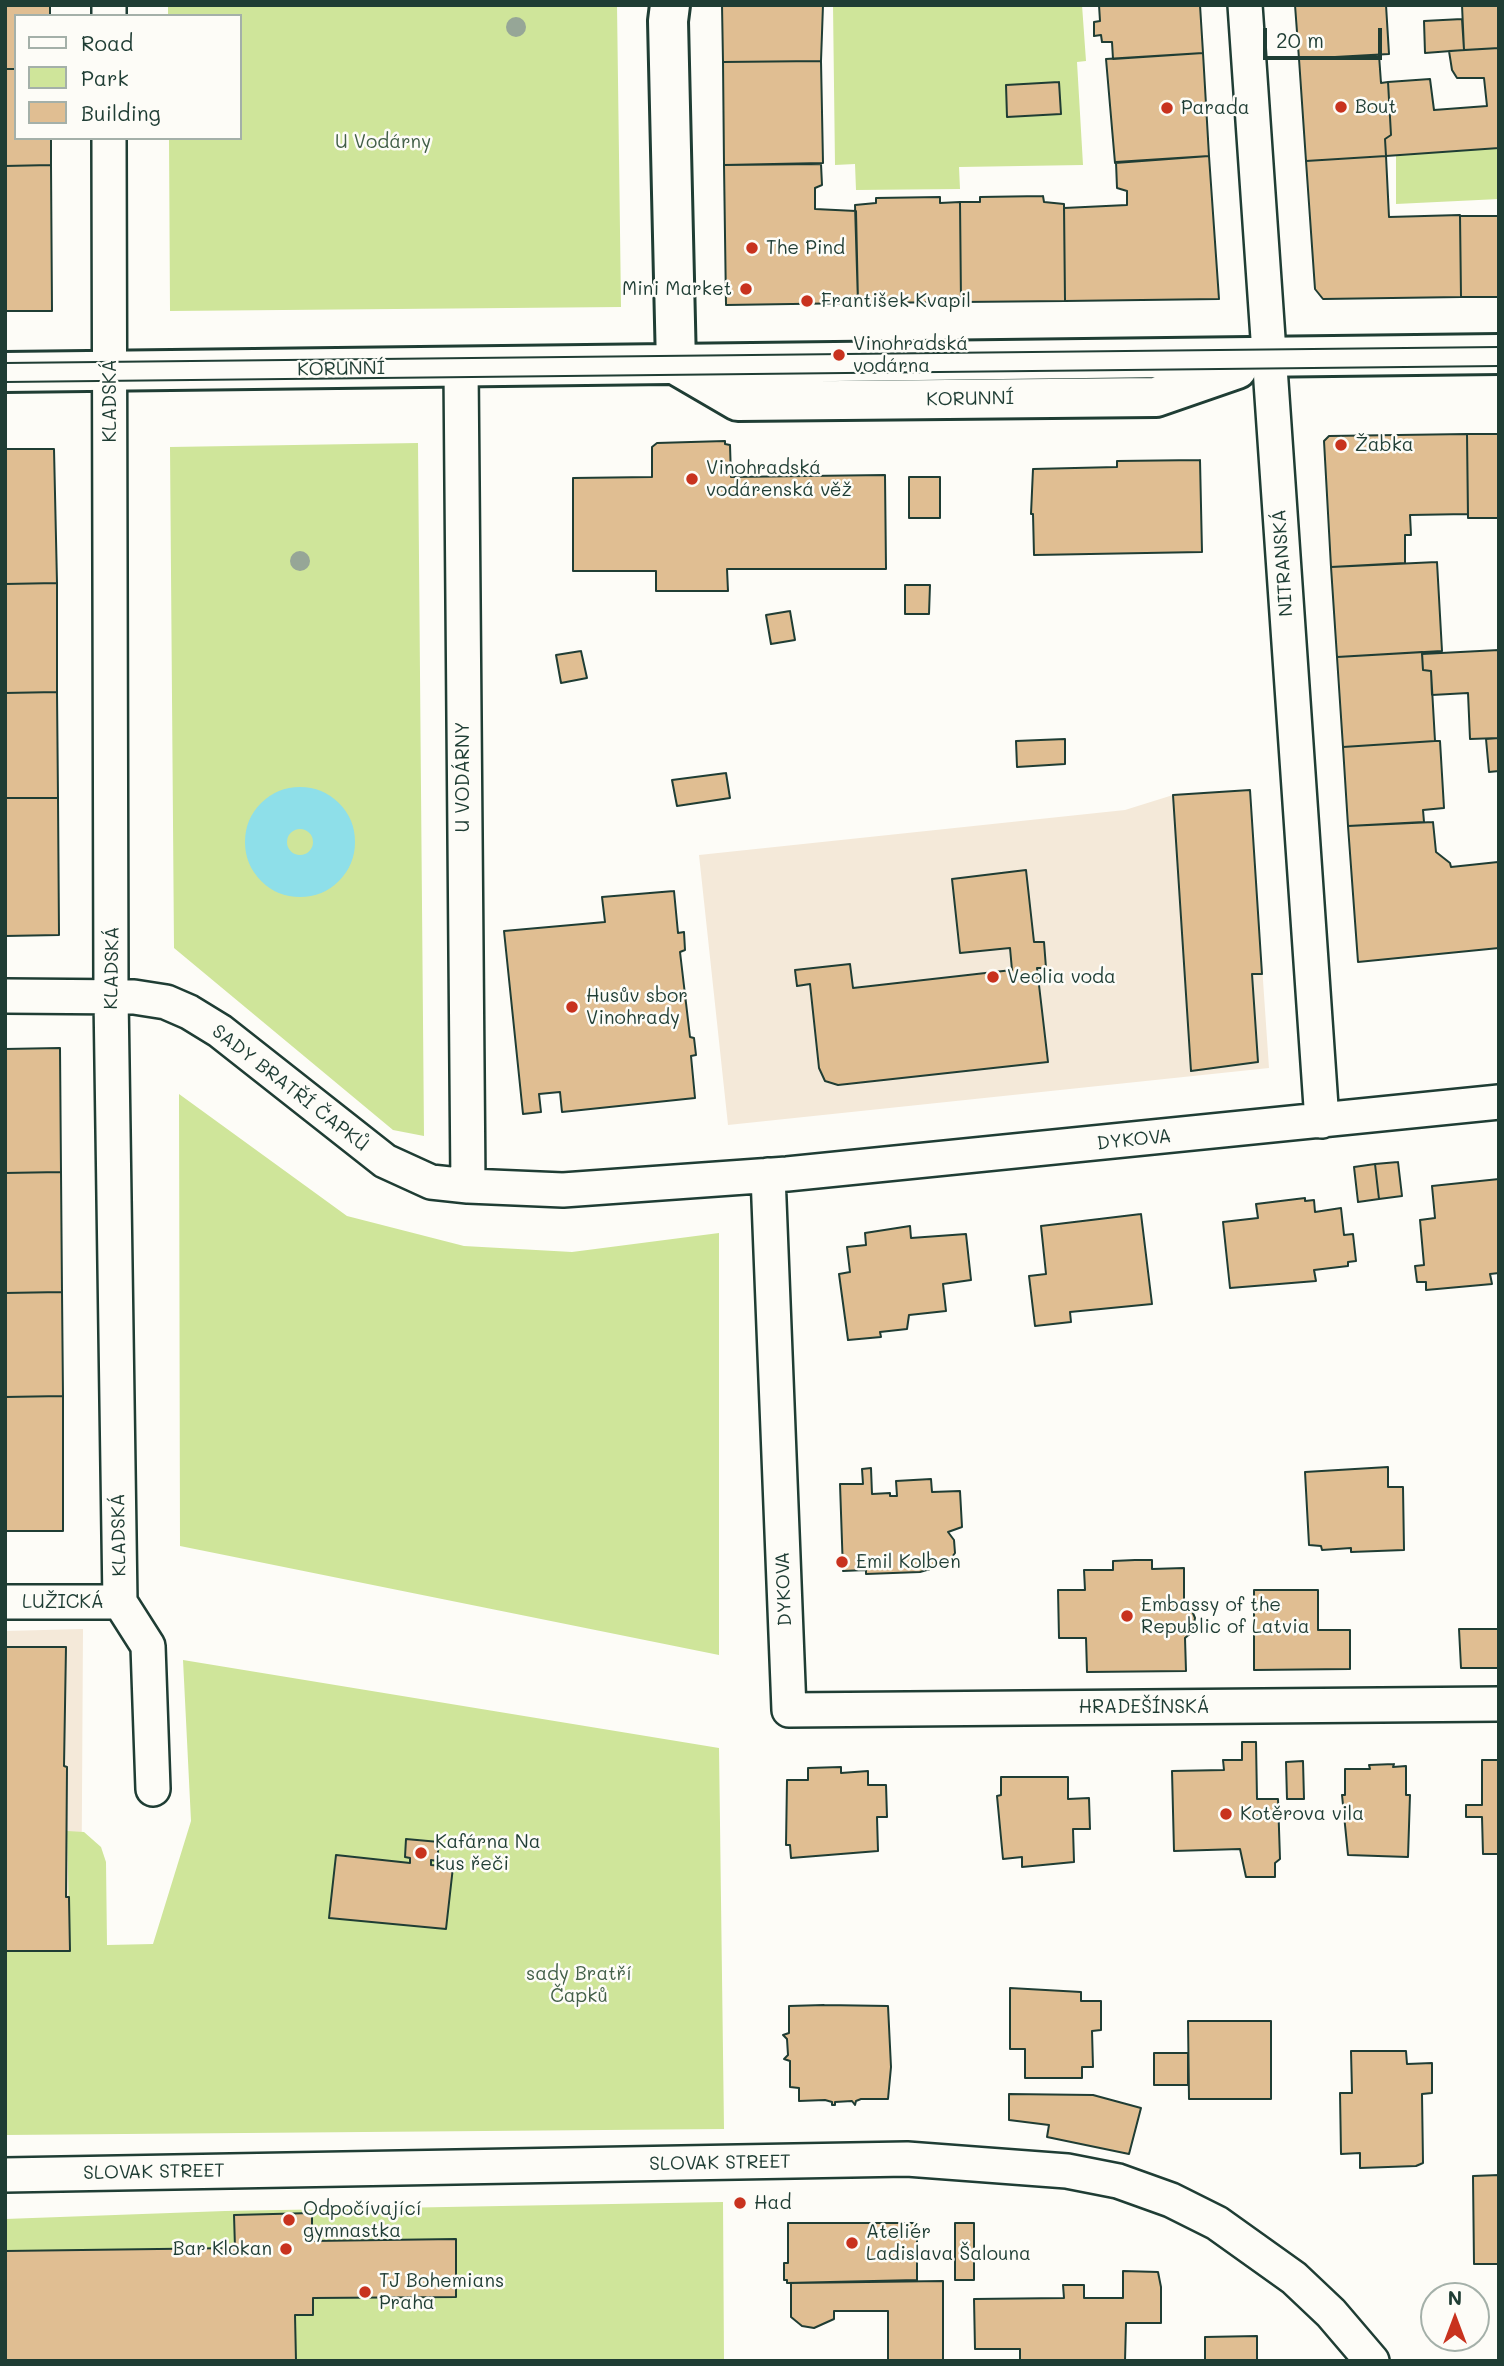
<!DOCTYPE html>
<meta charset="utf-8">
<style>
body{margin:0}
#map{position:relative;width:1504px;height:2366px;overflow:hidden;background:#fdfcf7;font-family:Mali,sans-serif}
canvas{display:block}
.frame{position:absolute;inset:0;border:7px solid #1f3d34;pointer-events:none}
.legend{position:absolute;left:14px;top:14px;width:228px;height:126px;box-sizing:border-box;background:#fdfcf7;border:2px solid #a4b0a9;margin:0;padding:9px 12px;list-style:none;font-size:21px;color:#1f3d34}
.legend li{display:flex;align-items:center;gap:14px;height:35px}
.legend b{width:35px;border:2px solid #a4b0a9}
.north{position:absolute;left:1420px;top:2282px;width:70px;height:70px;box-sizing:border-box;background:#fdfcf7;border:2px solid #a4b0a9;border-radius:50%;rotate:0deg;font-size:19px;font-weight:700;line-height:28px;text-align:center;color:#1f3d34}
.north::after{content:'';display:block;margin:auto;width:24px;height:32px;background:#c8321e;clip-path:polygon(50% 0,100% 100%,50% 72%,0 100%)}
.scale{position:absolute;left:1263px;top:28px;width:119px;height:32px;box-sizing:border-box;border:4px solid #1f3d34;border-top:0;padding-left:9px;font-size:21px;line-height:24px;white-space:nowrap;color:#1f3d34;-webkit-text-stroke:5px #fdfcf7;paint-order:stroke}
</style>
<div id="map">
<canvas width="1504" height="2366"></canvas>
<div class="frame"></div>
<ul class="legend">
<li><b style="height:9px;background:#fdfcf7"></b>Road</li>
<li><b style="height:19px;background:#cfe59a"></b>Park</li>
<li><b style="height:19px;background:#e0be92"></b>Building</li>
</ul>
<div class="north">N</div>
<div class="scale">20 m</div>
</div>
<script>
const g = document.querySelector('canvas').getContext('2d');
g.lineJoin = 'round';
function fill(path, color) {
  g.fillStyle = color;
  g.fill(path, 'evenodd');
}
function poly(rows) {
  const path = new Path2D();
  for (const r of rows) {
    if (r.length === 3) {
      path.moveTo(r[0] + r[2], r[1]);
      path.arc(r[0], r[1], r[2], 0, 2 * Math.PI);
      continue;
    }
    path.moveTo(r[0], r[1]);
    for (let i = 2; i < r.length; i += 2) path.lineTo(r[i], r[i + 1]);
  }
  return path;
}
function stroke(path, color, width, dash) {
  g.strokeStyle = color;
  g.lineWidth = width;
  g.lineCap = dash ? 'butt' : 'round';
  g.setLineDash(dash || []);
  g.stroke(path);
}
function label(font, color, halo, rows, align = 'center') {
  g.font = font + ' Mali,sans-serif';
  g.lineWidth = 5;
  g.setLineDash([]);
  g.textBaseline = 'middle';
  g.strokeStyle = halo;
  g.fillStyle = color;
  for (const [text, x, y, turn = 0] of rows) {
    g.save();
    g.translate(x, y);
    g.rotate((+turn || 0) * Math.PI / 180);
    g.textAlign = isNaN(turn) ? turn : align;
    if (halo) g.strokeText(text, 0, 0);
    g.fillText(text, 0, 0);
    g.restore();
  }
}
const built = poly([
 [1250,790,1269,1068,728,1125,699,855,1125,810,1173,795],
 [83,1629,81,1964,5,1965,5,1631]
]);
const green = poly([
 [168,5,617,5,621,307,170,311,169,138,240,138,240,16,168,16],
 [833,5,1082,5,1086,61,1077,62,1083,165,959,167,960,189,856,190,855,164,835,165],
 [1006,85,1061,114,1008,117],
 [1499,148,1499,199,1396,204,1396,155],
 [418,443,424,1136,393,1130,174,948,170,447],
 [179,1094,347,1216,464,1246,572,1252,719,1233,719,1655,180,1546],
 [183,1660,719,1748,724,2129,5,2135,5,1951,70,1950,67,1831,84,1832,101,1847,106,1862,107,1945,153,1944,191,1821],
 [407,1839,439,1842,437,1860,431,1860,431,1865,453,1867,446,1929,329,1918,336,1855,410,1863,410,1858,405,1857],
 [723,2202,724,2361,5,2361,5,2219,225,2211]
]);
const canal = poly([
 [300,842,34]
]);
const building = poly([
 [5,5,50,5,50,16,16,16,16,69,5,69,5,5],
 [722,5,823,5,821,61,723,62,722,5],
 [1099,5,1200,5,1203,53,1113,59,1112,42,1102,42,1101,35,1094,36,1094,22,1100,21,1099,5],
 [1295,5,1386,5,1389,54,1299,59,1295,5],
 [1462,5,1499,5,1499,48,1464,50,1462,5],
 [1462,19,1464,50,1425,53,1424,21,1462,19],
 [1499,48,1499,148,1386,156,1385,139,1391,135,1388,82,1430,79,1434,110,1487,106,1484,78,1457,78,1452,70,1449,51,1499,48],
 [1203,53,1209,156,1115,163,1106,59,1203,53],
 [1379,55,1381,83,1388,82,1391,135,1385,139,1386,156,1306,161,1299,59,1379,55],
 [821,61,823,163,724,165,723,62,821,61],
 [5,69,16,69,16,138,51,138,51,165,5,166,5,69],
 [1059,82,1061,114,1007,117,1006,85,1059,82],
 [1209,156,1219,299,1065,301,1064,208,1127,205,1127,191,1117,188,1116,162,1209,156],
 [1386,156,1389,217,1460,215,1461,297,1323,299,1315,289,1306,161,1386,156],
 [821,164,822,185,815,188,815,209,856,211,858,303,726,305,724,165,821,164],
 [51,165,52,311,5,311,5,166,51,165],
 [1043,196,1044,202,1064,204,1065,301,961,302,960,202,980,202,980,197,1043,196],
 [940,197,940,203,960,202,961,302,858,303,855,205,876,203,876,198,940,197],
 [1460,216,1499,216,1499,297,1461,297,1460,216],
 [1467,434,1499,434,1499,518,1468,518,1467,434],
 [1467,434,1468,514,1410,515,1411,535,1405,535,1405,563,1331,567,1324,441,1329,436,1467,434],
 [725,441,725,444,730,445,731,477,885,475,886,569,727,569,728,591,656,591,656,571,573,571,573,478,652,477,652,447,657,443,725,441],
 [5,449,54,449,57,583,5,584,5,449],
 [1200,460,1202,552,1034,555,1033,514,1031,514,1033,469,1117,467,1117,461,1200,460],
 [909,477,940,477,940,518,909,518,909,477],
 [1437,562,1442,651,1337,657,1331,567,1437,562],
 [57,583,57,692,5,693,5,584,57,583],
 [905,585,930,585,929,614,905,614,905,585],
 [790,611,795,640,771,644,766,615,790,611],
 [1499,650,1499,738,1470,739,1468,693,1432,695,1431,671,1423,670,1422,654,1499,650],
 [581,651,587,678,561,683,556,655,581,651],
 [1422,652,1423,670,1431,671,1435,741,1343,747,1337,657,1422,652],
 [57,692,58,798,5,798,5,693,57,692],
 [1499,738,1499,771,1489,772,1486,739,1499,738],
 [1065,739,1065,764,1017,767,1016,741,1065,739],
 [1435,741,1440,741,1444,808,1423,810,1424,822,1348,826,1343,747,1435,741],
 [726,773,730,798,677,806,672,780,726,773],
 [1250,790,1262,974,1252,974,1258,1062,1191,1071,1173,795,1250,790],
 [5,798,58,798,59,935,5,936,5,798],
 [1433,822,1436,852,1450,863,1451,867,1498,862,1499,948,1358,962,1348,826,1433,822],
 [1026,870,1034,942,1044,942,1046,968,1037,968,1048,1062,838,1085,825,1081,819,1068,810,984,797,986,795,970,850,964,853,988,1012,970,1010,948,960,953,952,879,1026,870],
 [674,891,678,933,684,932,685,950,680,952,690,1037,694,1038,696,1055,691,1056,695,1098,562,1112,560,1092,539,1094,541,1112,523,1114,504,931,605,922,602,897,674,891],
 [60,1048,61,1172,5,1173,5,1049,60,1048],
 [1398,1162,1402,1196,1379,1199,1375,1164,1398,1162],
 [1375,1164,1379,1199,1358,1202,1354,1167,1375,1164],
 [61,1172,62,1292,5,1293,5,1173,61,1172],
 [1499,1179,1499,1273,1490,1274,1492,1284,1426,1290,1426,1282,1417,1282,1415,1266,1424,1265,1420,1220,1435,1218,1432,1186,1499,1179],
 [1305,1198,1305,1201,1314,1200,1315,1212,1341,1208,1344,1235,1353,1234,1356,1261,1348,1262,1348,1266,1314,1270,1316,1281,1230,1288,1223,1222,1258,1218,1256,1204,1305,1198],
 [1141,1214,1152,1304,1070,1312,1071,1322,1035,1326,1029,1276,1046,1274,1041,1226,1141,1214],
 [910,1226,911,1238,966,1234,971,1280,943,1284,946,1311,909,1315,907,1329,880,1332,881,1337,848,1340,839,1274,850,1272,847,1247,866,1245,865,1233,910,1226],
 [62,1292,63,1396,5,1397,5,1293,62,1292],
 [63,1396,63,1531,5,1531,5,1397,63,1396],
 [1388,1467,1388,1487,1403,1487,1404,1550,1351,1552,1351,1548,1322,1550,1321,1546,1309,1545,1305,1472,1388,1467],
 [871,1468,872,1494,890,1493,890,1496,897,1496,896,1481,931,1479,932,1492,960,1491,962,1527,948,1532,954,1540,955,1553,947,1564,920,1572,866,1574,866,1570,843,1571,840,1484,863,1484,862,1469,871,1468],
 [1135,1560,1152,1560,1152,1569,1184,1568,1184,1601,1188,1601,1195,1618,1192,1632,1185,1638,1186,1671,1087,1672,1086,1638,1059,1638,1058,1590,1085,1590,1084,1570,1113,1570,1113,1561,1135,1560],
 [1254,1590,1318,1590,1318,1630,1350,1630,1350,1669,1254,1670,1254,1590],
 [1459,1629,1499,1629,1499,1668,1461,1668,1459,1629],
 [5,1647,66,1647,64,1766,67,1767,66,1897,69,1897,70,1951,5,1951,5,1647],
 [1242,1742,1256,1742,1257,1799,1278,1799,1280,1859,1275,1863,1275,1877,1246,1877,1240,1849,1174,1851,1172,1771,1224,1770,1223,1760,1242,1760,1242,1742],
 [1482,1760,1499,1760,1499,1854,1483,1854,1482,1817,1466,1817,1466,1805,1482,1805,1482,1760],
 [1303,1761,1304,1799,1287,1799,1286,1762,1303,1761],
 [1394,1764,1393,1767,1406,1766,1406,1795,1410,1795,1408,1857,1348,1855,1342,1795,1345,1795,1345,1769,1370,1769,1369,1765,1394,1764],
 [841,1767,841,1773,868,1771,868,1785,886,1785,887,1817,877,1817,878,1851,791,1858,790,1845,786,1845,787,1780,808,1780,808,1768,841,1767],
 [1001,1777,1068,1777,1068,1799,1089,1798,1090,1829,1073,1829,1074,1862,1022,1867,1022,1857,1003,1859,997,1796,1001,1795,1001,1777],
 [406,1839,439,1842,437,1861,431,1860,431,1865,453,1867,446,1929,329,1918,336,1855,410,1863,410,1858,405,1857,406,1839],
 [1010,1988,1081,1992,1081,2001,1101,2001,1101,2030,1092,2031,1093,2067,1082,2067,1082,2078,1025,2078,1025,2049,1010,2049,1010,1988],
 [824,2005,888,2006,891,2067,888,2099,861,2099,856,2101,855,2105,852,2101,835,2102,835,2105,832,2105,832,2102,825,2100,799,2101,799,2088,790,2087,790,2061,784,2059,788,2055,787,2039,783,2035,789,2033,789,2006,824,2005],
 [1188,2021,1271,2021,1271,2099,1189,2099,1188,2021],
 [1351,2051,1406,2051,1407,2064,1432,2063,1432,2093,1422,2094,1423,2163,1416,2166,1360,2168,1360,2153,1341,2154,1340,2093,1352,2093,1351,2051],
 [1154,2053,1188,2053,1188,2085,1154,2085,1154,2053],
 [1009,2094,1093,2095,1141,2108,1129,2154,1047,2137,1049,2125,1009,2120,1009,2094],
 [1499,2175,1499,2264,1474,2264,1473,2176,1499,2175],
 [312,2213,312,2241,456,2239,456,2297,313,2298,313,2315,295,2315,296,2361,5,2361,5,2251,235,2248,234,2215,312,2213],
 [788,2223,917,2223,917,2280,787,2283,787,2280,784,2280,784,2263,788,2263,788,2223],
 [955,2223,974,2223,974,2280,955,2280,955,2223],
 [1123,2271,1158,2272,1161,2287,1161,2323,1126,2323,1125,2361,1020,2361,1020,2349,975,2349,974,2299,1064,2298,1063,2285,1084,2285,1084,2298,1123,2298,1123,2271],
 [943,2281,943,2361,888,2361,888,2311,834,2311,834,2319,814,2328,802,2326,791,2317,791,2283,943,2281],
 [1257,2336,1257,2361,1205,2361,1205,2337,1257,2336]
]);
const minor = poly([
 [109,5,109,16],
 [1245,5,1322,1121],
 [109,138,111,996,120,1602,148,1646,153,1789],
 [461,367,468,1186],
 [5,996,134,997,166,1002,189,1012,220,1031,385,1161,431,1182,468,1186,563,1190,787,1174,1499,1102],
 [768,1175,789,1710,1499,1704],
 [5,1602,120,1602],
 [5,2175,907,2159,1067,2171,1118,2181,1171,2200,1217,2223,1294,2278,1331,2313,1372,2361]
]);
const tertiary = poly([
 [670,5,668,21,676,365],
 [678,366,738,401,1156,397,1237,369],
 [5,372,1499,354]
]);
const tram = poly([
 [5,363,1499,347],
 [5,382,1499,366]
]);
const trees = [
 [516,27],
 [300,561]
];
const markers = [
 [1341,107,7,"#c8321e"],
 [1167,108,7,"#c8321e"],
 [752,248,7,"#c8321e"],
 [746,289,7,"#c8321e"],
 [807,301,7,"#c8321e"],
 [839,355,7,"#c8321e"],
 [1341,445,7,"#c8321e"],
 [692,479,7,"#c8321e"],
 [993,977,7,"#c8321e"],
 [572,1007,7,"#c8321e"],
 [842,1562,7,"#c8321e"],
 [1127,1616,7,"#c8321e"],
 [1226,1814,7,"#c8321e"],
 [421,1853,7,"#c8321e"],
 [740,2203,7,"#c8321e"],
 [289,2220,7,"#c8321e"],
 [852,2243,7,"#c8321e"],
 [286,2249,7,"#c8321e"],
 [365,2292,7,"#c8321e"]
];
const poiNames = [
 ["Bout",1355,107],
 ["Parada",1181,108],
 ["The Pind",766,248],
 ["Mini Market",732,289,"right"],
 ["František Kvapil",821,301],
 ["Vinohradská",853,344],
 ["vodárna",853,366],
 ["Žabka",1355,445],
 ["Vinohradská",706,468],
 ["vodárenská věž",706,490],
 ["Veolia voda",1007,977],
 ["Husův sbor",586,996],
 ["Vinohrady",586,1018],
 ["Emil Kolben",856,1562],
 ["Embassy of the",1141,1605],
 ["Republic of Latvia",1141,1627],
 ["Kotěrova vila",1240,1814],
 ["Kafárna Na",435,1842],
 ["kus řeči",435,1864],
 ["Had",754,2203],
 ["Odpočívající",303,2209],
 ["gymnastka",303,2231],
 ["Ateliér",866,2232],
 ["Ladislava Šalouna",866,2254],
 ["Bar Klokan",272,2249,"right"],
 ["TJ Bohemians",379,2281],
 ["Praha",379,2303]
];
const parkNames = [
 ["U Vodárny",383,142],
 ["sady Bratří",579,1974],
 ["Čapků",579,1996]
];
const streetNames = [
 ["KORUNNÍ",341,369,-1],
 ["KORUNNÍ",970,399,-1],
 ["KLADSKÁ",110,401,-90],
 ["NITRANSKÁ",1283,563,-94],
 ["U VODÁRNY",463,777,-90],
 ["KLADSKÁ",112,968,-89],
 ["SADY BRATŘÍ ČAPKŮ",290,1088,38],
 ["DYKOVA",1134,1140,-6],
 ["KLADSKÁ",119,1535,-91],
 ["DYKOVA",784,1589,-92],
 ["LUŽICKÁ",63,1602],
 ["HRADEŠÍNSKÁ",1144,1707],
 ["SLOVAK STREET",720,2163,-1],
 ["SLOVAK STREET",154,2172,-1]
];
fill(built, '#f4e9d9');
fill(green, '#cfe59a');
stroke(canal, '#8edfe9', 42);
fill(building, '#e0be92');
stroke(building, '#1f3d34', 2);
stroke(minor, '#1f3d34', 38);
stroke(tertiary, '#1f3d34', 44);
stroke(minor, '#fdfcf7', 33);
stroke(tertiary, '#fdfcf7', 38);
stroke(tram, '#1f3d34', 2);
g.fillStyle = '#96a697';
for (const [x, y] of trees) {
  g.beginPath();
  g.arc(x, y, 10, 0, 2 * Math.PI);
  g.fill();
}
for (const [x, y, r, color] of markers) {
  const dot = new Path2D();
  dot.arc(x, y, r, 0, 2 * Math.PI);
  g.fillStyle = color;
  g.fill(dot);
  stroke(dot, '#fdfcf7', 2.5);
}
label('19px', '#1f3d34', '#fdfcf7', poiNames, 'left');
label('19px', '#425f48', '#fdfcf7', parkNames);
label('19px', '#1f3d34', '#fdfcf7', streetNames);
</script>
